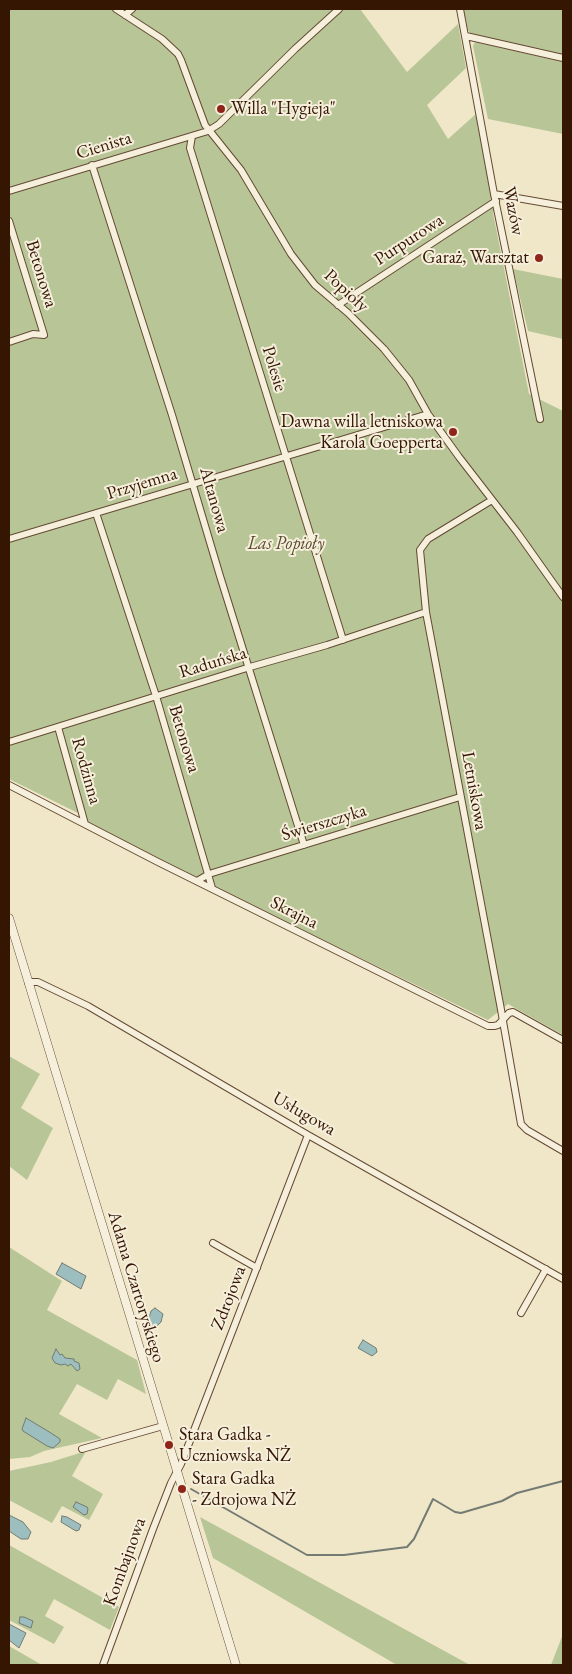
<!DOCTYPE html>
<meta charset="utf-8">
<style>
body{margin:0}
#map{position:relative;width:572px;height:1674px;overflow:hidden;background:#f0e7c9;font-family:"EB Garamond",serif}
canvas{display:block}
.frame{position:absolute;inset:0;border:10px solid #351603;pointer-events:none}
</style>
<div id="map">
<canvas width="572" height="1674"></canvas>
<div class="frame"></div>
</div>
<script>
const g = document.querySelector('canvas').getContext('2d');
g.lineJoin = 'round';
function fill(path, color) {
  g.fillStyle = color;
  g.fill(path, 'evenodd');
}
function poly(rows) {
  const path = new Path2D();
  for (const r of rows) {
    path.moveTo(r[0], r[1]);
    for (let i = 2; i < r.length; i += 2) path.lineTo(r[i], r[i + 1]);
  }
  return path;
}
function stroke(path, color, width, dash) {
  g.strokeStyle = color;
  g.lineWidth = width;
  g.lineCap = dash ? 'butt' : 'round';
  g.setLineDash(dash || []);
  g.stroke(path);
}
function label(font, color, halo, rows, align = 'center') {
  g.font = font + ' "EB Garamond",serif';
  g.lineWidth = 4;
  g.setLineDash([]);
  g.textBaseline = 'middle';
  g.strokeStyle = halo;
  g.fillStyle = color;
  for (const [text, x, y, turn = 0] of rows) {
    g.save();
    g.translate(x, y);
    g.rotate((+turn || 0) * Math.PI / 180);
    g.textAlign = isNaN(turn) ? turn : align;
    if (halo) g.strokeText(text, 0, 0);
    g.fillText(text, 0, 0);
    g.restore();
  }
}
const green = poly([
 [9,9,360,9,407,72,458,24,466,68,427,105,448,139,477,113,492,197,490,200,496,201,493,213,529,394,563,411,563,1035,508,1004,488,1020,157,859,89,823,80,814,9,779],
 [463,9,563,9,563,55,471,34,468,30],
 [475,42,563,62,563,134,488,119,473,46],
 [513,269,563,279,563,339,528,331],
 [9,1056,40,1074,21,1108,53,1128,27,1180,9,1166],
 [9,1247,62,1281,47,1310,137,1360,146,1394,118,1379,107,1400,77,1384,59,1414,102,1438,44,1451,30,1457,9,1459],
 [86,1451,72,1476,103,1494,89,1520,62,1506,52,1523,9,1500,9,1471,51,1462],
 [200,1517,470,1665,397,1665,213,1558],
 [9,1545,119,1607,110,1630,54,1599,45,1616,64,1627,54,1644,9,1620],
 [563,1634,563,1665,551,1665],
 [9,1646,42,1665,9,1665]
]);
const water = poly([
 [62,1263,86,1276,81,1289,56,1274,62,1263],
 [155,1308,163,1314,161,1322,157,1326,152,1326,148,1322,151,1311,155,1308],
 [363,1340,376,1348,377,1352,372,1356,358,1348,363,1340],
 [56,1349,60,1355,62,1354,65,1358,74,1359,74,1361,79,1363,80,1369,77,1371,71,1364,68,1366,65,1364,61,1365,55,1363,52,1358,56,1349],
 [26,1418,51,1433,60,1439,60,1442,53,1448,47,1446,23,1431,22,1429,26,1418],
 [76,1502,87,1507,88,1509,87,1514,84,1515,73,1507,76,1502],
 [9,1515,23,1522,31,1532,28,1539,21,1539,9,1531,9,1515],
 [62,1516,67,1517,81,1525,79,1530,76,1531,61,1522,62,1516],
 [20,1617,24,1617,33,1621,31,1628,19,1623,20,1617],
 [9,1624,26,1633,19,1648,9,1640,9,1624]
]);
const stream = poly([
 [191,1489,307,1555,344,1555,407,1547,414,1539,433,1499,455,1512,461,1513,502,1501,517,1493,563,1481]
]);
const minor = poly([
 [116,9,162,39,178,54,181,60,205,125,241,170,291,254,315,285,348,313,384,349,409,380,428,414,459,457,517,532,563,597],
 [460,9,494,194,540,419],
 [125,15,132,9],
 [466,36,563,58],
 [192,136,190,148,343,640],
 [92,165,172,415,220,576,304,845],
 [9,191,208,131,219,124,295,49,339,9],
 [494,194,563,206],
 [9,221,44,335,33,334,9,342],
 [338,305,496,201],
 [492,500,428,539,420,550,426,612,500,1004,521,1124,527,1130,563,1151],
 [96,513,156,696,212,888],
 [9,539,428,414],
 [58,727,85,824],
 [9,742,250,667,327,645,426,612],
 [9,785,158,862,488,1026,494,1026,498,1025,509,1013,513,1012,563,1040],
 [197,881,209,874,460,797],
 [28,982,38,982,88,1006,308,1135,563,1279],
 [213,1243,257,1268],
 [521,1313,546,1269],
 [82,1449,163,1426],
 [103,1665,153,1529,171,1483,181,1464,308,1135]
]);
const tertiary = poly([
 [9,918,236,1665]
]);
const markers = [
 [221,109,5,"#8f2418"],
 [539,258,5,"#8f2418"],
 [453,432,5,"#8f2418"],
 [169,1445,5,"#8f2418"],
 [182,1489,5,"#8f2418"]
];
const poiNames = [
 ["Willa \"Hygieja\"",231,109],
 ["Garaż, Warsztat",529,258,"right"],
 ["Dawna willa letniskowa",443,422,"right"],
 ["Karola Goepperta",443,443,"right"],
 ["Stara Gadka -",179,1435],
 ["Uczniowska NŻ",179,1456],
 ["Stara Gadka",192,1479],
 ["- Zdrojowa NŻ",192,1500]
];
const streetNames = [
 ["Cienista",104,146,-17],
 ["Wazów",513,211,79],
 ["Purpurowa",409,240,-33],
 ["Betonowa",41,274,73],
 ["Popioły",346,291,43],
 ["Polesie",274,369,73],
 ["Przyjemna",142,484,-17],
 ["Altanowa",214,500,74],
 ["Raduńska",213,663,-17],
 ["Betonowa",184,739,73],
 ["Rodzinna",86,771,74],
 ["Letniskowa",474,791,80],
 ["Świerszczyka",324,823,-17],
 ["Skrajna",294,913,27],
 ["Usługowa",304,1114,30],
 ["Adama Czartoryskiego",136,1287,73],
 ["Zdrojowa",229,1298,-69],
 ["Kombajnowa",125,1562,-70]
];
const parkNames = [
 ["Las Popioły",286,544]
];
fill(green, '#b8c597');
fill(water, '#9dbebe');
stroke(water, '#737b73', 1);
stroke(stream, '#737b73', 2);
stroke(minor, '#644a34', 8);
stroke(tertiary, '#644a34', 9);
stroke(minor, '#f5efdc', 6);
stroke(tertiary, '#f5efdc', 8);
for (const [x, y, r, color] of markers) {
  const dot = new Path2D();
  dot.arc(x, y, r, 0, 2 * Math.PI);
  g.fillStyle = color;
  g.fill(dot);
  stroke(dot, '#f5efdc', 2);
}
label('18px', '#351603', '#f5efdc', poiNames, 'left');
label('18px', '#351603', '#f5efdc', streetNames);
label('italic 18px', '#5c4b2f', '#f5efdc', parkNames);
</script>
